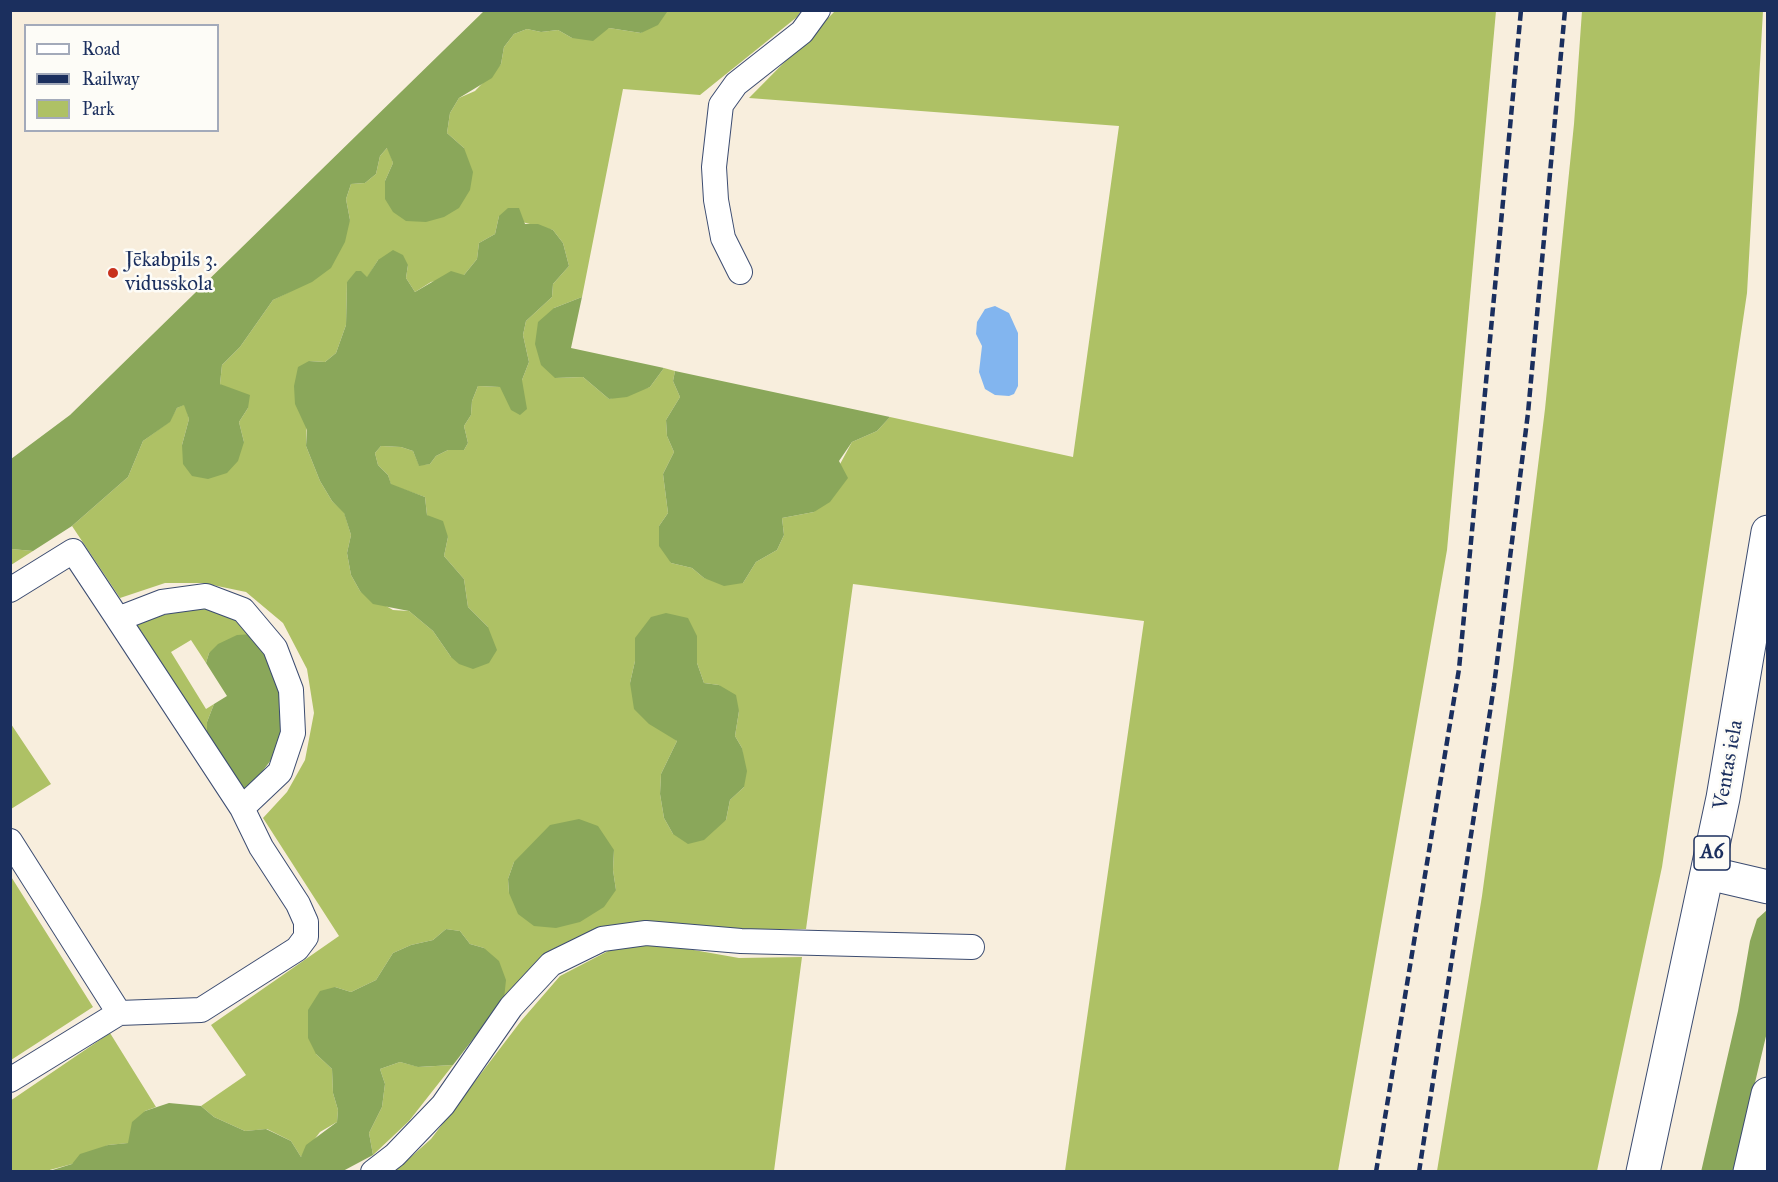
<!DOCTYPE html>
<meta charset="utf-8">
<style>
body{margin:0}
#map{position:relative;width:1778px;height:1182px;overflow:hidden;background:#f8eedd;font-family:"IM FELL Great Primer",serif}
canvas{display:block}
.frame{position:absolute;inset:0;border:12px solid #1b2f5e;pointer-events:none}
.legend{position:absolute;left:24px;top:24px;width:195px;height:108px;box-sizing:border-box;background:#fdfcf7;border:2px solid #a3aaba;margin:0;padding:8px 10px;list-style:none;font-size:18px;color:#1b2f5e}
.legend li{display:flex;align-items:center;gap:12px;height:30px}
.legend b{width:30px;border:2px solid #a3aaba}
</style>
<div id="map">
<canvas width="1778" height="1182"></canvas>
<div class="frame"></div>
<ul class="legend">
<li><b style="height:8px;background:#fff"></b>Road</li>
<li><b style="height:8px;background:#1b2f5e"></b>Railway</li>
<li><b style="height:16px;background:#aec165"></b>Park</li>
</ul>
</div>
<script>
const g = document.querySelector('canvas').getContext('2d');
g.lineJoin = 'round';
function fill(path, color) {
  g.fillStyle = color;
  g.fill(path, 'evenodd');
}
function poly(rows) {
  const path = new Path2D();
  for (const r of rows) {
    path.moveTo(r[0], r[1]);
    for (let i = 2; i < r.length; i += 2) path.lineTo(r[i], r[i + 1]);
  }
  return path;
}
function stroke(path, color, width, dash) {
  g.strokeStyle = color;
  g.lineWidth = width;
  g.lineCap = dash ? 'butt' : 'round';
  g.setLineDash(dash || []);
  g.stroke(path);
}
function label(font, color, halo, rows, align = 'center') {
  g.font = font + ' "IM FELL Great Primer",serif';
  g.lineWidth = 5;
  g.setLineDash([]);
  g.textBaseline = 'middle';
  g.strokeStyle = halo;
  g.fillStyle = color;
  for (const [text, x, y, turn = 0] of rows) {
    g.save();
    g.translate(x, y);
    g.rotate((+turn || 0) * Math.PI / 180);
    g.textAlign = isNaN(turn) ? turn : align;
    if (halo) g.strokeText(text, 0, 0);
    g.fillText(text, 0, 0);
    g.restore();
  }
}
const green = poly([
 [667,11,801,11,797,17,700,95,623,89,582,297,554,308,556,378,583,377,609,399,650,387,664,368,675,371,673,381,680,397,666,420,667,436,674,452,663,474,668,513,659,526,671,563,692,568,704,578,743,583,756,562,777,550,784,535,782,518,814,512,852,442,877,431,890,417,1073,457,1119,126,749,98,835,11,1496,11,1447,550,1338,1171,1065,1171,1144,621,853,584,806,929,733,929,665,923,617,927,504,999,484,948,470,944,460,931,446,929,433,940,411,945,393,953,376,980,351,992,335,987,316,1054,332,1069,333,1093,338,1110,337,1122,320,1132,301,1157,291,1141,267,1129,245,1131,214,1117,201,1106,246,1075,211,1025,339,936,263,818,287,792,305,760,314,713,307,669,283,623,246,592,203,583,165,583,120,598,72,526,128,477,143,441,169,422,177,408,185,404,189,419,182,445,244,442,239,422,248,408,220,384,222,365,240,347,273,300,291,291,350,220,346,199,351,184,365,183,376,174,380,156,388,147,393,163,385,181,464,148,447,133,450,113,459,98,475,91,501,64,504,47,514,34,527,29,541,32,558,30,572,38,609,28,641,33],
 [499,216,553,230,563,243,569,266,553,284,552,297,526,321,523,335,529,362,522,380,500,387,478,386,472,401,471,415,464,426,468,443,464,450,448,450,436,456,430,464,419,465,413,451,401,447,381,446,375,453,378,465,388,475,391,485,425,497,427,515,448,537,444,556,464,579,468,607,488,627,451,657,433,631,409,611,393,610,360,591,351,575,347,553,351,535,344,512,332,501,320,481,306,446,309,361,325,362,336,353,346,325,347,282,367,278,378,260,408,265,406,278,415,292,431,282,464,275,477,259,479,243,495,234],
 [697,636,697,663,704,683,719,685,739,711,735,736,742,748,744,787,730,800,726,820,673,834,664,818,660,794,661,774,677,741,630,683,635,661,635,638],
 [614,850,613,870,616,890,509,893,508,879,514,862],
 [1582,11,1763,11,1747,293,1662,867,1597,1171,1437,1171,1482,896,1513,668,1545,409,1574,124],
 [11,549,33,551,11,565],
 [200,606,238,620,254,634,209,653,206,663,191,640,171,652,206,709,214,704,207,722,207,733,135,622],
 [11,724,51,784,11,809,10,809],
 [10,875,93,1007,11,1060,10,1060],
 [654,943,739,958,802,957,774,1171,394,1172,431,1139,521,1021,560,976,612,949],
 [110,1033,156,1107,145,1111,129,1143,108,1145,72,1164,46,1171,11,1172,10,1101],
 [400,1062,419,1067,453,1065,409,1121,373,1155,369,1133,382,1107,385,1084,380,1069]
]);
const forest = poly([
 [485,10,667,12,658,25,641,33,609,28,593,41,572,38,558,30,541,32,527,29,514,34,504,47,501,64,492,78,459,98,450,113,447,133,464,148,473,172,470,190,459,208,444,217,426,222,406,221,393,212,385,199,385,181,393,163,387,148,380,156,376,174,365,183,351,184,346,199,350,220,345,242,331,268,312,282,273,300,240,347,222,365,220,384,250,395,248,408,239,422,244,442,238,461,227,473,208,479,192,476,183,464,182,445,189,419,184,405,177,408,170,422,143,441,128,477,72,526,33,551,11,549,11,459,70,415],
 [508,208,519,208,525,224,538,224,553,230,563,243,569,266,553,284,552,297,526,321,523,335,529,362,522,380,527,409,520,415,511,410,500,387,478,386,472,401,471,415,464,426,468,443,464,450,448,450,436,456,430,464,419,466,413,451,401,447,381,446,375,453,378,465,388,475,391,484,425,497,427,515,443,521,448,537,444,556,464,579,468,607,488,627,497,650,489,663,473,669,459,664,451,657,433,631,409,611,373,604,360,591,351,575,347,553,351,535,344,513,332,501,320,481,306,446,307,430,295,404,294,386,298,367,309,361,325,362,336,353,346,325,347,282,356,271,361,271,367,277,378,260,393,250,403,255,408,265,406,278,415,292,451,271,464,275,477,259,479,243,495,234,499,216],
 [582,297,571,348,664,368,650,387,627,397,609,399,583,377,555,378,541,365,535,344,538,322,554,308],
 [675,371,890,417,877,431,852,442,839,461,848,478,830,502,814,512,782,518,784,535,777,550,756,562,743,583,724,586,704,578,692,568,671,563,659,546,659,526,668,513,663,474,674,452,667,436,666,420,680,397,673,381],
 [666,613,688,618,697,636,697,663,704,683,719,685,736,695,739,711,735,736,742,748,747,771,744,787,730,800,726,820,704,840,688,844,673,834,664,818,660,794,661,774,677,741,649,724,634,709,630,683,635,661,635,638,651,617],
 [254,634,267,648,285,705,280,739,271,760,246,793,207,733,207,722,214,704,227,696,206,663,209,653,218,644,237,635],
 [579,819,598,826,614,850,613,870,616,890,604,907,580,922,556,928,534,926,518,914,509,893,508,879,514,862,550,825],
 [1767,910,1767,1032,1734,1171,1701,1172,1738,1011,1750,941,1757,919],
 [446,929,460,931,470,944,484,948,499,961,506,980,504,999,453,1065,418,1067,400,1062,380,1069,385,1084,382,1107,369,1133,373,1155,343,1171,46,1172,72,1164,80,1154,108,1145,128,1143,132,1122,145,1111,169,1103,201,1106,214,1117,245,1131,266,1129,291,1141,301,1157,306,1145,337,1122,338,1110,333,1093,332,1069,316,1054,308,1038,308,1010,320,991,335,987,351,992,376,980,393,953,411,945,433,940]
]);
const water = poly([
 [995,306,1009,313,1018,333,1018,386,1014,394,1009,396,995,395,985,389,979,372,982,346,976,334,977,322,985,309]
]);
const service = poly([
 [740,272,723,238,716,200,714,167,721,105,736,84,802,32,818,10],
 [10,590,73,551,118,619,162,602,206,596,243,610,275,648,291,690,293,733,280,772,242,808],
 [10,841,119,1013],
 [10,1080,119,1013,201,1010,297,949,306,937,306,922,298,904,261,847,242,808,118,619],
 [373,1172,395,1155,443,1105,511,1007,551,964,602,939,646,933,741,941,972,947]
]);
const minor = poly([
 [1708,873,1768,887],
 [1750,1172,1768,1094]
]);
const trunk = poly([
 [1643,1172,1723,798,1768,532]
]);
const rail = poly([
 [1376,1172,1459,669,1521,10],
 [1419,1172,1494,686,1528,413,1565,10]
]);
const markers = [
 [113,273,6,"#c8321e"]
];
const shields = [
 [1712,853,36]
];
const shieldNames = [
 ["A6",1712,853]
];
const poiNames = [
 ["Jēkabpils 3.",125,261],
 ["vidusskola",125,285]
];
const streetNames = [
 ["Ventas iela",1729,765,-80]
];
fill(green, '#aec165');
fill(forest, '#8aa75a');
fill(water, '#82b5ef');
stroke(service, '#3c4c71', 26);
stroke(minor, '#3c4c71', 35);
stroke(trunk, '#3c4c71', 35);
stroke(service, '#fff', 24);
stroke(minor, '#fff', 33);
stroke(trunk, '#fff', 33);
stroke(rail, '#1b2f5e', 4.5, [9, 4.5]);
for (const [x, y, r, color] of markers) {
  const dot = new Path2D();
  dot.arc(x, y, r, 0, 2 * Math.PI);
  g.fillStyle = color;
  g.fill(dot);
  stroke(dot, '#fdfcf7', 2);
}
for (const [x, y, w] of shields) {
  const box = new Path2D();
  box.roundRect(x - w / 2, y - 17, w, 34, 4.5);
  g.fillStyle = '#fdfcf7';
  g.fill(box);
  stroke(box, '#1b2f5e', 1.5);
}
label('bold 20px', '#1b2f5e', null, shieldNames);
label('21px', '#1b2f5e', '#fdfcf7', poiNames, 'left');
label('21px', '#1b2f5e', '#fdfcf7', streetNames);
</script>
